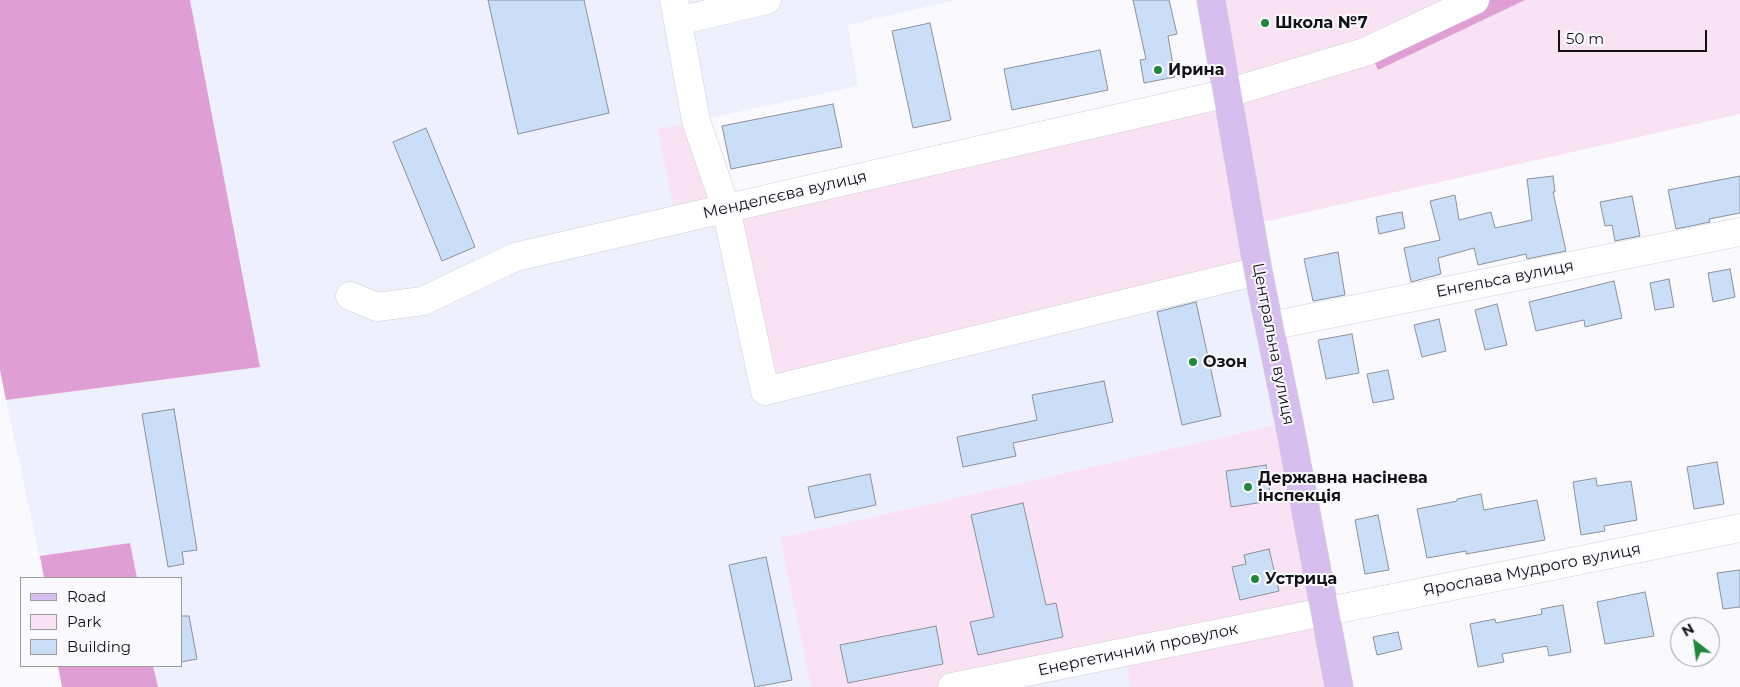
<!DOCTYPE html>
<meta charset="utf-8">
<style>
body{margin:0}
#map{position:relative;width:1740px;height:687px;overflow:hidden;background:#f9f9fe;font-family:Montserrat,sans-serif}
canvas{display:block}
.legend{position:absolute;left:20px;top:577px;width:162px;height:90px;box-sizing:border-box;background:#f9f9fe;border:1px solid #9d9da1;margin:0;padding:6px 9px;list-style:none;font-size:15px;color:#121216}
.legend li{display:flex;align-items:center;gap:10px;height:25px}
.legend b{width:25px;border:1px solid #9d9da1}
.north{position:absolute;left:1670px;top:617px;width:50px;height:50px;box-sizing:border-box;background:#f9f9fe;border:1px solid #9d9da1;border-radius:50%;rotate:330deg;font-size:14px;font-weight:700;line-height:20px;text-align:center;color:#121216}
.north::after{content:'';display:block;margin:auto;width:18px;height:22px;background:#21873c;clip-path:polygon(50% 0,100% 100%,50% 72%,0 100%)}
.scale{position:absolute;left:1558px;top:30px;width:149px;height:22px;box-sizing:border-box;border:2px solid #121216;border-top:0;padding-left:6px;font-size:15px;line-height:18px;white-space:nowrap;color:#121216;-webkit-text-stroke:4px #f9f9fe;paint-order:stroke}
</style>
<div id="map">
<canvas width="1740" height="687"></canvas>
<ul class="legend">
<li><b style="height:6px;background:#d6bfee"></b>Road</li>
<li><b style="height:14px;background:#f8e2f4"></b>Park</li>
<li><b style="height:14px;background:#cadef7"></b>Building</li>
</ul>
<div class="north">N</div>
<div class="scale">50 m</div>
</div>
<script>
const g = document.querySelector('canvas').getContext('2d');
g.lineJoin = 'round';
function fill(path, color) {
  g.fillStyle = color;
  g.fill(path, 'evenodd');
}
function poly(rows) {
  const path = new Path2D();
  for (const r of rows) {
    path.moveTo(r[0], r[1]);
    for (let i = 2; i < r.length; i += 2) path.lineTo(r[i], r[i + 1]);
  }
  return path;
}
function stroke(path, color, width, dash) {
  g.strokeStyle = color;
  g.lineWidth = width;
  g.lineCap = dash ? 'butt' : 'round';
  g.setLineDash(dash || []);
  g.stroke(path);
}
function label(font, color, halo, rows, align = 'center') {
  g.font = font + ' Montserrat,sans-serif';
  g.lineWidth = 4;
  g.setLineDash([]);
  g.textBaseline = 'middle';
  g.strokeStyle = halo;
  g.fillStyle = color;
  for (const [text, x, y, turn = 0] of rows) {
    g.save();
    g.translate(x, y);
    g.rotate((+turn || 0) * Math.PI / 180);
    g.textAlign = isNaN(turn) ? turn : align;
    if (halo) g.strokeText(text, 0, 0);
    g.fillText(text, 0, 0);
    g.restore();
  }
}
const built = poly([
 [190,0,955,0,848,25,858,86,659,129,676,220,1258,271,1289,422,780,538,811,687,62,687,58,666,181,666,181,578,44,578,6,400,260,366],
 [1125,653,1130,687,952,687]
]);
const green = poly([
 [1211,0,1740,0,1740,114,1250,225,1258,271,765,391,726,209,676,220,658,129,696,121,726,208,1228,93],
 [1289,422,1339,687,1130,687,1125,653,952,687,811,687,780,538]
]);
const forest = poly([
 [0,0,190,0,260,367,6,400,0,370],
 [1491,0,1525,0,1378,70,1372,56],
 [130,543,137,578,44,578,40,556],
 [58,666,153,666,158,687,62,687]
]);
const building = poly([
 [488,0,584,0,609,113,518,134,488,0],
 [1133,0,1169,0,1177,34,1168,36,1175,77,1144,83,1140,60,1146,59,1133,0],
 [930,23,951,120,913,128,892,31,930,23],
 [1100,50,1108,90,1012,110,1004,69,1100,50],
 [833,104,842,147,731,169,722,126,833,104],
 [426,128,475,247,442,261,393,142,426,128],
 [1553,176,1555,192,1553,192,1566,251,1527,259,1526,254,1478,265,1474,248,1438,258,1441,274,1411,282,1404,248,1440,240,1430,201,1455,195,1459,220,1491,212,1495,228,1532,220,1527,179,1553,176],
 [1740,176,1740,213,1709,219,1710,222,1676,229,1668,190,1740,176],
 [1632,196,1640,236,1615,241,1612,225,1605,226,1600,202,1632,196],
 [1402,212,1405,228,1379,234,1376,217,1402,212],
 [1338,252,1345,295,1313,301,1304,259,1338,252],
 [1730,269,1735,297,1713,302,1708,273,1730,269],
 [1669,279,1674,307,1655,310,1650,283,1669,279],
 [1614,281,1622,318,1585,327,1584,320,1536,331,1529,302,1614,281],
 [1196,302,1221,416,1182,425,1157,312,1196,302],
 [1497,304,1507,345,1485,350,1475,310,1497,304],
 [1439,319,1446,351,1422,357,1414,325,1439,319],
 [1352,334,1359,373,1326,379,1318,340,1352,334],
 [1388,370,1394,399,1373,403,1367,374,1388,370],
 [1104,381,1113,422,1013,443,1016,456,963,467,957,437,1037,420,1032,395,1104,381],
 [174,409,197,550,182,552,184,564,168,567,142,414,174,409],
 [1717,462,1724,504,1694,509,1687,467,1717,462],
 [1266,465,1271,501,1231,507,1226,471,1266,465],
 [870,474,876,505,815,518,808,487,870,474],
 [1596,478,1597,486,1631,481,1637,520,1604,526,1605,531,1581,535,1573,482,1596,478],
 [1481,494,1484,510,1537,500,1545,540,1466,554,1466,551,1427,558,1417,509,1457,501,1457,499,1481,494],
 [1023,503,1046,605,1056,603,1063,637,978,655,970,622,994,617,971,515,1023,503],
 [1378,515,1389,570,1365,574,1355,520,1378,515],
 [1269,549,1279,591,1240,600,1232,567,1246,564,1244,555,1269,549],
 [766,557,792,680,755,687,729,565,766,557],
 [1740,570,1740,607,1723,609,1717,573,1740,570],
 [1645,592,1654,636,1605,644,1597,602,1645,592],
 [1563,605,1571,652,1549,656,1547,646,1502,654,1504,662,1478,667,1470,624,1495,619,1496,623,1542,614,1541,609,1563,605],
 [181,616,189,616,197,659,181,662,181,616],
 [936,626,943,664,848,683,840,645,936,626],
 [1398,632,1402,649,1377,655,1373,637,1398,632]
]);
const minor = poly([
 [674,0,696,121,726,208,765,391,1258,271],
 [678,21,767,0],
 [350,296,377,307,423,301,515,257,1228,93,1365,52,1475,0],
 [1270,326,1740,232],
 [952,687,1740,528]
]);
const major = poly([
 [1211,0,1258,271,1289,422,1339,687]
]);
const markers = [
 [1265,23,5,"#21873c"],
 [1158,70,5,"#21873c"],
 [1193,362,5,"#21873c"],
 [1248,487,5,"#21873c"],
 [1255,579,5,"#21873c"]
];
const poiNames = [
 ["Школа №7",1275,23],
 ["Ирина",1168,70],
 ["Озон",1203,362],
 ["Державна насiнева",1258,478],
 ["iнспекцiя",1258,496],
 ["Устрица",1265,579]
];
const streetNames = [
 ["Менделєєва вулиця",785,195,-13],
 ["Енгельса вулиця",1505,279,-11],
 ["Центральна вулиця",1273,344,79],
 ["Ярослава Мудрого вулиця",1532,570,-11],
 ["Енергетичний провулок",1138,650,-12]
];
fill(built, '#eef0fe');
fill(green, '#f8e2f4');
fill(forest, '#df9fd4');
fill(building, '#cadef7');
stroke(building, '#8c929b', 1);
stroke(minor, '#cecfd9', 29);
stroke(major, '#d4d4d5', 29);
stroke(minor, '#fff', 28);
stroke(major, '#d6bfee', 28);
for (const [x, y, r, color] of markers) {
  const dot = new Path2D();
  dot.arc(x, y, r, 0, 2 * Math.PI);
  g.fillStyle = color;
  g.fill(dot);
  stroke(dot, '#f9f9fe', 2);
}
label('bold 16px', '#121216', '#f9f9fe', poiNames, 'left');
label('16px', '#121216', '#f9f9fe', streetNames);
</script>
